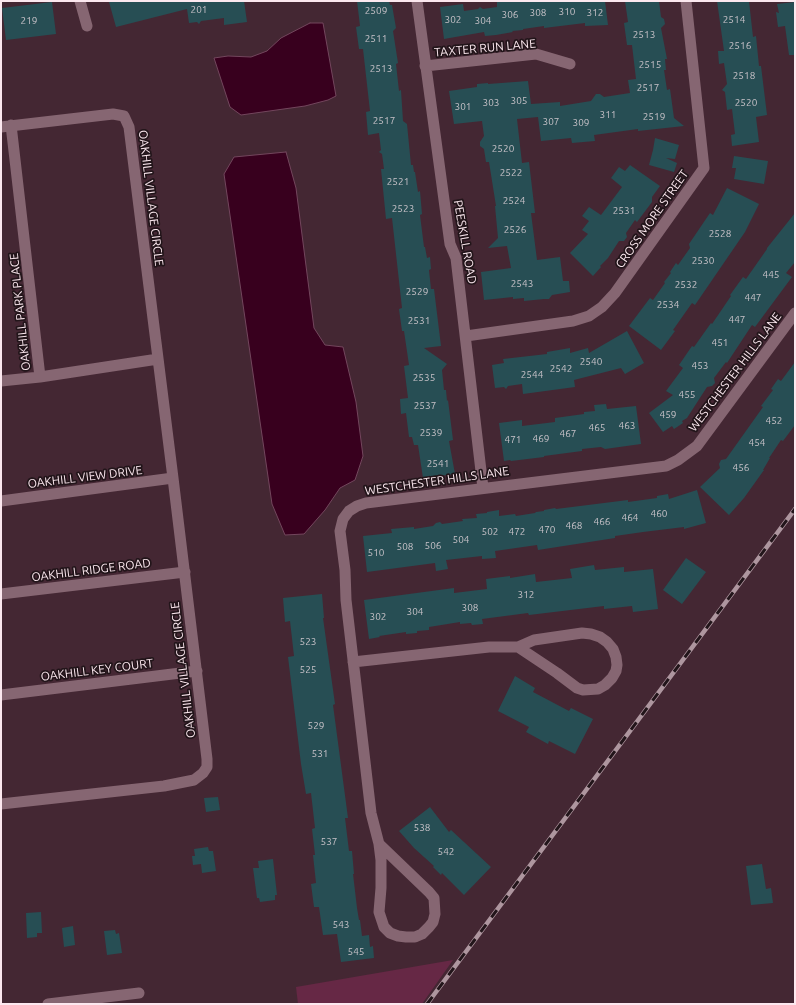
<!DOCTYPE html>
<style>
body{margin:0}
#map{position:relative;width:796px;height:1005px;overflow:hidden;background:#442733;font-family:Ubuntu,sans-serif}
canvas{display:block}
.frame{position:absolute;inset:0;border:2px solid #fce8ef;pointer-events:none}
</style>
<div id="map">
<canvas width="796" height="1005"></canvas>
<div class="frame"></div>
</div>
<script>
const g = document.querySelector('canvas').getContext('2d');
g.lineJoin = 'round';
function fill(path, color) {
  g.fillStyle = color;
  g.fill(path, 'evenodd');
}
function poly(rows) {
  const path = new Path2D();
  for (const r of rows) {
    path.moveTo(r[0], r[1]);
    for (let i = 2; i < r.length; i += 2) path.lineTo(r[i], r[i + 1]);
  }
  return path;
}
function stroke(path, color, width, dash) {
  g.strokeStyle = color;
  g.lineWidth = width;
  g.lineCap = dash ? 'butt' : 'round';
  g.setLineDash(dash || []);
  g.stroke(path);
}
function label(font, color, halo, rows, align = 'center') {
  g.font = font + ' Ubuntu,sans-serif';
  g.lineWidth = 3.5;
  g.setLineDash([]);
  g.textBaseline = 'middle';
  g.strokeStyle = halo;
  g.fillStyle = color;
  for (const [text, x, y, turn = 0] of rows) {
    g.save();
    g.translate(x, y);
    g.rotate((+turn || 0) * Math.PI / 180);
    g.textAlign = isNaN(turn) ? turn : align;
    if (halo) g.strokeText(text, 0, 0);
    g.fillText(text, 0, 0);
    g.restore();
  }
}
const green = poly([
 [453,960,422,1004,298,1004,296,987]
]);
const water = poly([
 [310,23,323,23,336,96,328,100,305,106,241,115,230,107,214,58,228,56,251,57,267,51,281,38,310,23],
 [286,152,296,188,314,328,325,345,343,347,356,402,363,456,355,480,340,488,325,510,304,534,285,535,272,504,224,174,234,157,286,152]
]);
const building = poly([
 [114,1,244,1,247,22,224,25,224,18,201,21,199,24,197,22,189,23,187,9,116,27,109,2],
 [357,1,389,1,390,5,392,5,396,28,393,31,398,63,396,64,399,91,401,90,403,121,407,124,411,165,413,165,414,172,415,172,418,192,420,191,422,214,420,215,424,247,425,247,427,258,430,257,431,269,429,270,431,289,434,289,441,346,424,348,447,364,442,370,444,390,446,390,447,401,448,400,453,440,449,441,455,474,423,478,418,445,414,445,412,437,409,437,406,413,401,414,400,399,408,398,404,366,409,365,404,331,402,331,399,309,402,308,392,218,386,219,381,169,384,169,382,154,379,152,381,150,379,133,368,135,366,112,370,111,363,49,359,49,356,27,360,26],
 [497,1,605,1,608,25,585,26,585,23,544,28,544,26,523,29,523,30,512,31,513,32,496,35,485,36,484,32,444,39,440,7,463,4,464,11,478,9,480,7,483,9,497,7],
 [625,1,659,1,661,17,664,19,665,24,661,28,667,59,665,59,666,70,664,70,667,90,670,89,674,118,684,126,638,131,638,129,594,135,595,141,572,143,571,138,541,141,538,117,517,119,522,163,529,162,535,213,531,213,537,260,560,257,563,281,569,281,570,292,552,295,549,299,544,299,524,301,524,298,513,299,513,297,484,300,481,272,511,268,507,246,488,248,498,238,495,206,496,206,489,162,486,162,484,149,480,146,480,142,484,136,482,121,454,124,449,91,477,87,477,84,488,83,488,84,528,81,531,104,560,102,560,106,591,101,596,94,600,94,604,97,630,93,628,80,636,79,632,45,627,45,624,23,628,22],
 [717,1,749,1,753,37,756,36,759,66,761,66,767,115,756,117,759,142,732,146,731,135,735,134,732,109,727,110,725,92,722,90,727,84,724,63,719,64,718,51,724,51],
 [52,2,56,34,6,40,2,8],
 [795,2,795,55,789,55,785,26,778,27,776,12,779,13,777,4],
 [655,138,679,145,675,159,666,158,677,163,674,172,649,165,653,150],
 [734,156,768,161,764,184,734,179,736,168,732,168],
 [630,165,660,186,652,197,652,202,637,222,635,220,626,233,627,237,624,241,619,241,608,258,600,266,601,267,593,276,570,253,588,234,582,230,589,221,582,216,589,207,601,215,622,187,611,178,619,167,625,171],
 [727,188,759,204,745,232,695,305,692,303,673,330,675,331,661,350,629,326,650,298,653,300,665,283,664,282,671,273,670,272,676,263,678,265,690,248,689,244,710,213,713,215],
 [795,213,795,262,786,273,792,277,755,327,752,325,727,363,726,362,714,378,715,383,712,386,707,387,687,418,682,421,683,423,674,429,672,426,663,432,649,413,673,395,666,391,683,368,679,365,692,346,694,347,711,323,712,324,731,296,730,295,743,277,746,279,767,249,767,248],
 [627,331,644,363,625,374,621,368,574,380,575,387,523,394,522,384,508,386,506,389,504,387,495,388,492,365,504,363,503,359,547,354,547,352,570,348,570,353,588,348,589,353],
 [795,362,795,425,783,441,781,440,769,458,770,458,763,470,764,470,744,498,729,515,700,487,720,468,719,464,721,460,726,459,763,407,761,406,773,390,771,389,778,379,781,381],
 [606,404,607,409,636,406,641,444,605,449,601,447,582,449,582,451,544,456,544,457,511,461,510,460,504,461,499,423,522,420,522,426,555,422,555,418,584,414,584,412,595,411,594,405],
 [697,490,706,523,684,529,684,527,643,532,615,536,615,538,538,550,537,545,495,551,496,558,482,559,482,556,446,560,448,569,436,571,435,563,367,572,363,536,392,533,391,529,414,527,414,529,433,526,436,523,440,522,442,524,463,521,462,519,477,518,476,514,487,513,487,512,499,510,499,516,515,514,516,516,535,513,536,512,544,511,544,510,555,508,556,509,628,500,628,502,657,498,657,496,668,494,669,499],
 [686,558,706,572,682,604,663,590],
 [594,565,595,570,624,567,624,572,653,569,658,609,633,612,632,606,604,609,604,606,529,615,528,613,482,619,483,624,472,625,471,623,460,624,460,622,429,627,429,630,417,631,417,633,406,634,406,632,379,636,380,637,369,639,364,600,454,588,454,593,487,589,486,579,510,576,510,578,535,574,536,582,572,578,570,569],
 [322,594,324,618,323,618,335,704,333,705,348,818,345,818,349,851,352,851,354,874,353,874,357,908,359,920,360,920,362,936,369,935,370,947,373,946,374,958,341,962,337,934,323,935,319,907,314,907,311,884,316,883,313,855,315,855,312,829,315,828,311,793,306,794,301,764,288,657,294,656,290,621,285,622,283,598],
 [515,676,535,688,533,692,569,711,571,708,593,719,575,754,549,741,548,744,526,732,529,727,498,711],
 [218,797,220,810,206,812,204,798],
 [430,807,449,832,451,830,491,867,464,895,442,873,441,875,433,867,434,866,414,848,399,831],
 [208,847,209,851,213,851,216,871,202,873,201,864,193,865,192,856,195,856,194,849],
 [273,859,277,895,275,895,275,900,260,902,259,898,257,898,253,868,259,868,258,861],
 [762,864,766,889,771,888,773,903,751,905,746,866],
 [41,912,42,933,37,933,37,937,27,938,26,913],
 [73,926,75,945,64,947,62,928],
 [115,930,116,934,119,933,122,953,107,955,104,931]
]);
const street = poly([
 [80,1,87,26],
 [417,1,450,244,456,258,483,488],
 [425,66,536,54,570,64],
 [11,125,40,377],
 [1,127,113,114,124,116,129,127,173,478,207,759,207,767,203,773,194,780,164,786,1,804],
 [466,336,573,321,589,316,602,307,615,293,704,168,686,1],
 [1,381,40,377,158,359],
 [1,501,173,478],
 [1,594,185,572],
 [353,662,489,647,518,647,534,640,582,633,591,634,600,637,607,642,613,649,616,657,617,665,616,671,612,678,605,685,598,689,583,690,577,688,557,673,518,647],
 [1,695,197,671],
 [379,844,429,892,434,898,435,914,433,922,429,927,422,934,415,937,406,937,398,936,390,933,384,927,379,912,381,888,381,860,379,844,371,813,346,600,345,570,340,531,343,519,349,511,357,506,366,503,666,466,678,460,697,446,795,313],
 [48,1004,139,993]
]);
const rail = poly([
 [427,1004,795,509]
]);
const numberNames = [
 ["201",199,10],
 ["2509",376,11],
 ["310",567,12],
 ["308",538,13],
 ["312",595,13],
 ["306",510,15],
 ["302",453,20],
 ["2514",734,20],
 ["219",29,21],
 ["304",483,21],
 ["2513",644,35],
 ["2511",376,39],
 ["2516",740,46],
 ["2515",650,65],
 ["2513",381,69],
 ["2518",744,76],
 ["2517",648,88],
 ["305",519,101],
 ["303",491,103],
 ["2520",746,103],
 ["301",463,107],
 ["311",608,115],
 ["2519",654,117],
 ["2517",384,121],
 ["307",551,122],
 ["309",581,123],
 ["2520",503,149],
 ["2522",511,173],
 ["2521",398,182],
 ["2524",514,201],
 ["2523",403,209],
 ["2531",624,211],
 ["2526",515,230],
 ["2528",720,234],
 ["2530",703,261],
 ["445",771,275],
 ["2543",522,284],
 ["2532",686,285],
 ["2529",417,292],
 ["447",753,298],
 ["2534",668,305],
 ["447",737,320],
 ["2531",419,321],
 ["451",720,343],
 ["2540",591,362],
 ["453",700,366],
 ["2542",561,369],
 ["2544",532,375],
 ["2535",424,378],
 ["455",687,395],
 ["2537",425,406],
 ["459",668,415],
 ["452",774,421],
 ["463",627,426],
 ["465",597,428],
 ["2539",431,433],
 ["467",568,434],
 ["469",541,439],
 ["471",513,440],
 ["454",757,443],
 ["2541",438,464],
 ["456",741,468],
 ["460",659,514],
 ["464",630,518],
 ["466",602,522],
 ["468",574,526],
 ["470",547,530],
 ["502",490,532],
 ["472",517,532],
 ["504",461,540],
 ["506",433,546],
 ["508",405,547],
 ["510",376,553],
 ["312",526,595],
 ["308",470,608],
 ["304",415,612],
 ["302",378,617],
 ["523",308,642],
 ["525",308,670],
 ["529",316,726],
 ["531",320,754],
 ["538",422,828],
 ["537",329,842],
 ["542",446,852],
 ["543",341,925],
 ["545",356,952]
];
const streetNames = [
 ["TAXTER RUN LANE",485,48,-5],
 ["OAKHILL VILLAGE CIRCLE",151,198,83],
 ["CROSS MORE STREET",652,219,-55],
 ["PEESKILL ROAD",465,242,80],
 ["OAKHILL PARK PLACE",20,312,-96],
 ["WESTCHESTER HILLS LANE",735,372,-53],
 ["OAKHILL VIEW DRIVE",85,477,-7],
 ["WESTCHESTER HILLS LANE",437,481,-8],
 ["OAKHILL RIDGE ROAD",91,570,-7],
 ["OAKHILL KEY COURT",97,670,-7],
 ["OAKHILL VILLAGE CIRCLE",183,670,-97]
];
fill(green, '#662845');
fill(water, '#38001e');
stroke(water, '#73465d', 1);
fill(building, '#274e54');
stroke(street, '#866672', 11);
stroke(rail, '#ae969f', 4.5);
stroke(rail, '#22151a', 3, [9]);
label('10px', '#c7c2c8', null, numberNames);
label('12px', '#fce8ef', '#22151a', streetNames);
</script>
